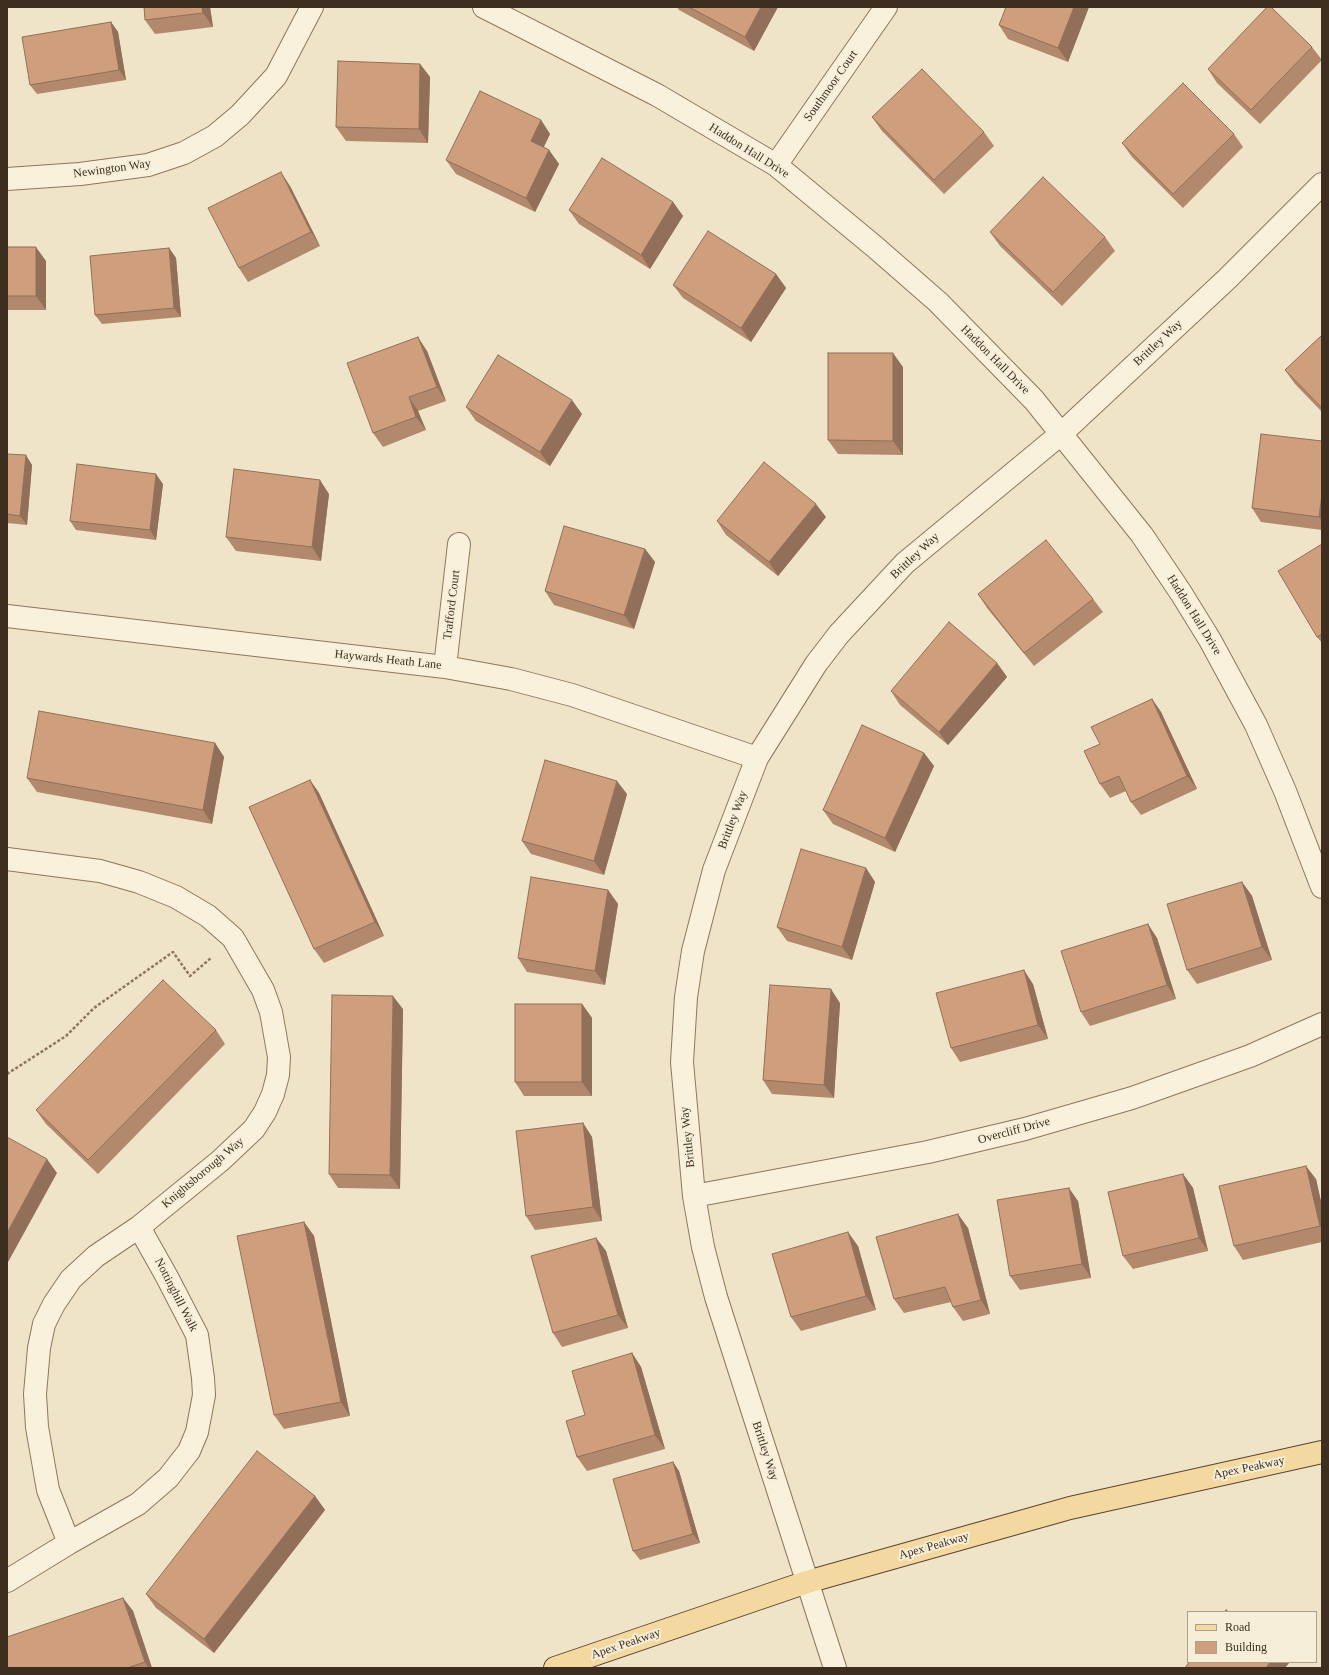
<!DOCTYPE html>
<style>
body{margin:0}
#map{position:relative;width:1329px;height:1675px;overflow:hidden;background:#f0e4c8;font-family:Georgia,serif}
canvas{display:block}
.frame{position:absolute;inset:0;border:8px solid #3d2e20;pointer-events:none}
.legend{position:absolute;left:1187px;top:1611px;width:130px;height:52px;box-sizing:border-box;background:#f7eed8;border:1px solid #ada18e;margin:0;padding:5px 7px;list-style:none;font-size:12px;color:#3d2e20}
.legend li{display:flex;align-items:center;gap:8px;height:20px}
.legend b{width:20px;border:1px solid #ada18e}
</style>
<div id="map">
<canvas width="1329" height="1675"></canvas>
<div class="frame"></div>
<ul class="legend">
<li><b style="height:5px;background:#f3d9a0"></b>Road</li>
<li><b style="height:11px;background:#cf9f7d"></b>Building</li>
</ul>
</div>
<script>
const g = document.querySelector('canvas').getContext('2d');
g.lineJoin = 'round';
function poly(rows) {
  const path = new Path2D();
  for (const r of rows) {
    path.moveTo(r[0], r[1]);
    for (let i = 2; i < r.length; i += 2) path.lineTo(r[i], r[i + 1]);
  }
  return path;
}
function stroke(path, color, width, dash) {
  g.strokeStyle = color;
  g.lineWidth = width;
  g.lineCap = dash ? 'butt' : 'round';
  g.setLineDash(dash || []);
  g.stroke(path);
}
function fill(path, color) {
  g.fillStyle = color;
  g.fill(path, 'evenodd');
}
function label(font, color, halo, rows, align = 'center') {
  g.font = font + ' Georgia,serif';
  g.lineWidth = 4;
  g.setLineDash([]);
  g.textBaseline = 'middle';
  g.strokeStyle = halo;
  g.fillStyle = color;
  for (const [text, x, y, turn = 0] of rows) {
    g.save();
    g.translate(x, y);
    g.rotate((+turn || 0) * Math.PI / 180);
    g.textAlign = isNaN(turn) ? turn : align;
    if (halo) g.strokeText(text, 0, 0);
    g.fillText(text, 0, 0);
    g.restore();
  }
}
const path = poly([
 [7,1074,66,1036,94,1008,173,952,190,976,211,958]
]);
const minor = poly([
 [484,7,657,95,776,165,875,247,938,302,1034,400,1142,535,1181,593,1210,640,1256,725,1285,791,1322,887],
 [776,165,886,7],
 [7,179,80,174,148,165,184,153,215,136,240,115,276,76,312,7],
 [7,616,445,667,511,679,572,695,757,758],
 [445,667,459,544],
 [7,859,100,871,139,882,176,897,208,916,233,938,263,990,271,1012,279,1057,278,1075,273,1094,265,1112,254,1129,220,1161,139,1227,96,1256,71,1279,54,1304,44,1324,39,1348,35,1394,37,1427,48,1490,69,1543],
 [694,1196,928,1152,1025,1129,1132,1098,1250,1056,1322,1024],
 [7,1581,69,1543,138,1504,168,1478,189,1451,197,1432,204,1395,203,1378,197,1335,167,1277,139,1227],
 [835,1668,716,1297,703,1247,694,1196,682,1062,686,997,693,951,714,870,757,758,816,664,839,634,905,563,1062,433,1227,279,1322,184]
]);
const major = poly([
 [555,1668,807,1582,1070,1508,1322,1452]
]);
const wall = poly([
 [144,7,210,7,213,27,155,34,145,20],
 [677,7,778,7,754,51,679,10],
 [1006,7,1089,7,1068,62,1008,39,999,25],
 [111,22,118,32,126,80,37,94,30,85],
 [1312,47,1322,60,1260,124,1217,83,1208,69],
 [420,64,430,77,428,143,346,141,336,127],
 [872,117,984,132,994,146,944,194,882,131],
 [541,120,550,134,544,147,549,150,559,164,535,212,456,174,446,160],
 [1234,134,1243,147,1183,208,1132,157,1122,143],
 [290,186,320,246,248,282,239,268],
 [673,202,683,216,650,269,579,224,569,210],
 [990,232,1105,237,1115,251,1062,306,1000,246],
 [7,247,46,261,46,310,7,310],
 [169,248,176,258,181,317,102,324,95,315],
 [776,274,786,288,751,342,683,298,673,285],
 [1322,335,1322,412,1295,384,1285,370],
 [427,351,446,401,418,411,426,430,383,447,373,433],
 [903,367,903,455,838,454,828,440],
 [466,407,582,414,550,466,476,421],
 [1322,441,1322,530,1261,522,1252,508],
 [7,454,32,465,27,525,7,523],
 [163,484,156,540,76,530,70,521],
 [329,494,321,561,236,551,226,537],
 [826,517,778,576,726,535,717,521],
 [1322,544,1322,643,1317,637],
 [645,549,655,562,634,629,554,605,545,591],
 [978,594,1093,599,1103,612,1034,666,987,608],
 [997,663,1007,677,948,745,900,705,891,691],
 [1152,699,1161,712,1197,789,1141,815,1131,802,1126,791,1110,798,1100,784,1100,744],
 [215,743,224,757,212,824,37,792,27,778],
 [924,753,934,766,895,852,833,824,823,810],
 [310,780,319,793,384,936,324,963,314,949],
 [627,794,604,875,531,854,522,841],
 [866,868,875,882,852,960,787,941,777,927],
 [1242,882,1252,896,1272,960,1197,984,1187,970],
 [608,890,618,904,605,985,527,972,518,958],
 [1157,938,1176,999,1090,1026,1081,1012],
 [1033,984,1048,1039,960,1062,951,1048],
 [840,1003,834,1098,772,1094,763,1080],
 [582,1004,592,1018,592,1096,524,1096,515,1082],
 [403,1009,400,1189,338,1188,329,1174],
 [216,1030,225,1044,98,1174,46,1124,36,1110],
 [583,1123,592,1137,602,1221,535,1230,526,1216],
 [1183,1174,1193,1188,1208,1251,1133,1269,1123,1256],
 [1316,1179,1322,1206,1322,1242,1243,1260,1234,1246],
 [1078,1201,1091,1278,1020,1290,1010,1276],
 [304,1222,314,1236,350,1416,284,1429,274,1415],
 [968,1228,990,1314,963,1321,953,1307,951,1302,904,1313,894,1299],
 [596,1238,606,1251,628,1328,562,1347,553,1333],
 [858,1246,876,1310,801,1331,791,1317],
 [632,1353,641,1367,665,1449,587,1471,577,1457,585,1415],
 [673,1462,679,1471,700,1543,640,1560,633,1551],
 [315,1496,325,1510,214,1653,156,1608,146,1594],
 [123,1598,133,1611,152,1668,7,1668]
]);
const shadedWall = poly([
 [202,7,210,7,213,27,203,13],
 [761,7,778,7,754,51,745,37],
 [1074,7,1089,7,1068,62,1058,48],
 [111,22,118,32,126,80,119,70],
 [420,64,430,77,428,143,419,129],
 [541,120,550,134,540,154,531,141],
 [549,150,559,164,535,212,526,198],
 [281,172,290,186,320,246,311,232],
 [673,202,683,216,650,269,641,255],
 [36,247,46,261,46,310,36,296],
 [169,248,176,258,181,317,174,308],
 [776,274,786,288,751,342,741,328],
 [418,337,427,351,446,401,437,387],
 [893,353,903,367,903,455,893,441],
 [409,397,418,411,426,430,416,417],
 [572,400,582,414,550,466,540,452],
 [26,455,32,465,27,525,20,516],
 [156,474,163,484,156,540,150,530],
 [320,480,329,494,321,561,312,547],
 [1322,494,1322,521,1319,517],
 [816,504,826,517,778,576,769,562],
 [645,549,655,562,634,629,624,615],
 [997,663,1007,677,948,745,939,732],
 [1152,699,1161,712,1197,789,1187,776],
 [215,743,224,757,212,824,203,810],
 [924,753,934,766,895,852,885,838],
 [310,780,319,793,384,936,375,922],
 [617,781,627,794,604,875,594,861],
 [866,868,875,882,852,960,842,947],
 [1242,882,1252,896,1272,960,1262,947],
 [608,890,618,904,605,985,595,971],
 [1148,924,1157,938,1176,999,1167,985],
 [1024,970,1033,984,1048,1039,1038,1025],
 [831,989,840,1003,834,1098,824,1085],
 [393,996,403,1009,400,1189,390,1175],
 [582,1004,592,1018,592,1096,582,1082],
 [583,1123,592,1137,602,1221,593,1207],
 [47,1159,57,1173,7,1264,7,1233],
 [1306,1166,1316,1179,1322,1206,1322,1229,1320,1226],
 [1183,1174,1193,1188,1208,1251,1199,1238],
 [1069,1188,1078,1201,1091,1278,1082,1264],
 [958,1214,968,1228,990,1314,981,1300],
 [304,1222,314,1236,350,1416,341,1402],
 [848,1232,858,1246,876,1310,866,1296],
 [596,1238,606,1251,628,1328,618,1315],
 [632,1353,641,1367,665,1449,655,1435],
 [673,1462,679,1471,700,1543,693,1534],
 [315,1496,325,1510,214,1653,204,1639],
 [123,1598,133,1611,152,1668,149,1668,145,1662],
 [1270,1662,1290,1662,1285,1668,1266,1668]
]);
const building = poly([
 [144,7,202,7,203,13,145,20,144,7],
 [689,7,761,7,745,37,689,7],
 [1006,7,1074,7,1058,48,999,25,1006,7],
 [1267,7,1271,7,1312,47,1251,110,1208,69,1267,7],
 [111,22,119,70,30,85,22,37,111,22],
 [338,61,420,64,419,129,336,127,338,61],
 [922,69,984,132,934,180,872,117,922,69],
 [1183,83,1234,134,1173,194,1122,143,1183,83],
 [480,91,541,120,531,141,549,150,526,198,446,160,480,91],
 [602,158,673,202,641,255,569,210,602,158],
 [281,172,311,232,239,268,208,208,281,172],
 [1043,177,1105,237,1053,292,990,232,1043,177],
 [708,231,776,274,741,328,673,285,708,231],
 [7,247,36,247,36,296,7,296,7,247],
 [169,248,174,308,95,315,90,256,169,248],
 [1322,335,1322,408,1285,370,1322,335],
 [418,337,437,387,409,397,416,417,373,433,347,363,418,337],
 [828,353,893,353,893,441,828,440,828,353],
 [498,355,572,400,540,452,466,407,498,355],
 [1261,434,1322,441,1322,494,1319,517,1252,508,1261,434],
 [7,454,26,455,20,516,7,514,7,454],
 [764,462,816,504,769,562,717,521,764,462],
 [77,464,156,474,150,530,70,521,77,464],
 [234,469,320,480,312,547,226,537,234,469],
 [564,526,645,549,624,615,545,591,564,526],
 [1046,540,1093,599,1024,653,978,594,1046,540],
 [1322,544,1322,634,1317,637,1278,571,1322,544],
 [949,622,997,663,939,732,891,691,949,622],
 [1152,699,1187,776,1131,802,1119,776,1100,784,1084,751,1100,744,1091,727,1152,699],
 [39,711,215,743,203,810,27,778,39,711],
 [862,725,924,753,885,838,823,810,862,725],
 [545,760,617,781,594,861,522,841,545,760],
 [310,780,375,922,314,949,249,807,310,780],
 [801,849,866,868,842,947,777,927,801,849],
 [531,877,608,890,595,971,518,958,531,877],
 [1242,882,1262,947,1187,970,1167,904,1242,882],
 [1148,924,1167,985,1081,1012,1061,951,1148,924],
 [1024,970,1038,1025,951,1048,936,993,1024,970],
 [163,980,216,1030,88,1160,36,1110,163,980],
 [770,985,831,989,824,1085,763,1080,770,985],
 [332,995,393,996,390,1175,329,1174,332,995],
 [515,1004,582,1004,582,1082,515,1082,515,1004],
 [583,1123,593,1207,526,1216,516,1131,583,1123],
 [7,1137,47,1159,7,1233,7,1137],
 [1306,1166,1320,1226,1234,1246,1219,1186,1306,1166],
 [1183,1174,1199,1238,1123,1256,1108,1192,1183,1174],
 [1069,1188,1082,1264,1010,1276,997,1200,1069,1188],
 [958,1214,981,1300,953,1307,945,1287,894,1299,876,1237,958,1214],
 [304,1222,341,1402,274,1415,237,1236,304,1222],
 [848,1232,866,1296,791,1317,772,1254,848,1232],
 [596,1238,618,1315,553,1333,531,1256,596,1238],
 [632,1353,655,1435,577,1457,566,1421,585,1415,572,1371,632,1353],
 [257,1451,315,1496,204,1639,146,1594,257,1451],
 [673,1462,693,1534,633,1551,613,1479,673,1462],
 [123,1598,145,1662,127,1668,7,1668,7,1637,123,1598],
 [1226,1610,1229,1612,1224,1612,1226,1610],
 [1189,1662,1270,1662,1266,1668,1185,1668,1189,1662]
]);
const streetNames = [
 ["Southmoor Court",831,86,-55],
 ["Haddon Hall Drive",749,151,32],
 ["Newington Way",112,169,-8],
 ["Brittley Way",1158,343,-43],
 ["Haddon Hall Drive",995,360,45],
 ["Brittley Way",915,556,-43],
 ["Trafford Court",452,605,-83],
 ["Haddon Hall Drive",1194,615,58],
 ["Haywards Heath Lane",388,660,6],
 ["Brittley Way",733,820,-69],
 ["Overcliff Drive",1014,1131,-15],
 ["Brittley Way",688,1137,-96],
 ["Knightsborough Way",203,1173,-40],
 ["Nottinghill Walk",176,1295,63],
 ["Brittley Way",765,1451,72],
 ["Apex Peakway",1249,1468,-12],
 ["Apex Peakway",934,1546,-16],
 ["Apex Peakway",626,1644,-19]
];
stroke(minor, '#8d765c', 24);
stroke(major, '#5b4430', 24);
stroke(path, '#8d765c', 2.5, [3, 2]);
stroke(minor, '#faf1dc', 22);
stroke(major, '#f3d9a0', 22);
fill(wall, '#b2896c');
fill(shadedWall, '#916f58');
fill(building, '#cf9f7d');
stroke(building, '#916f58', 1);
label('12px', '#3d2e20', '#f7eed8', streetNames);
</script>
